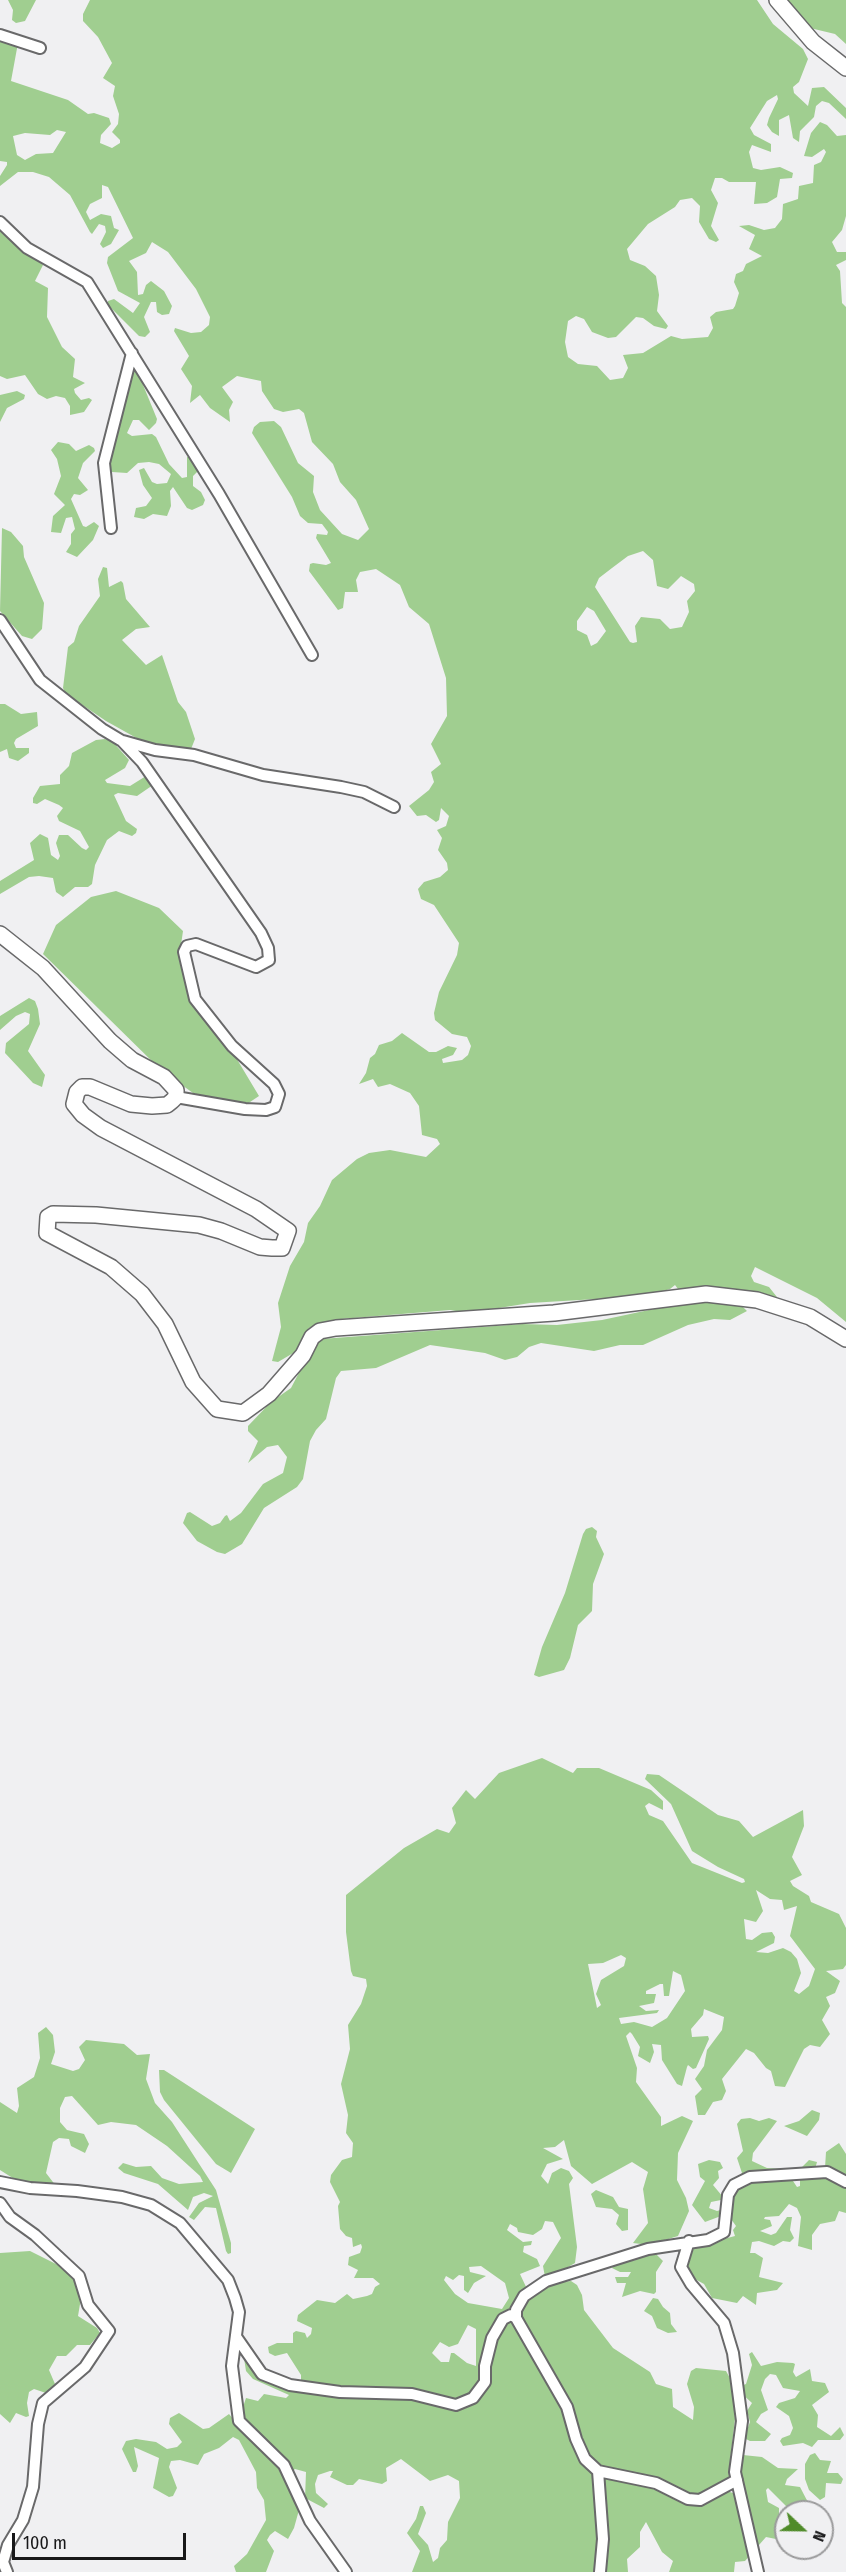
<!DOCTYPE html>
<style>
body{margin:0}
#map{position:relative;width:846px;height:2572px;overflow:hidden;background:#f0f0f2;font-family:"Fira Sans Condensed",sans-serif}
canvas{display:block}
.north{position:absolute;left:774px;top:2500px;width:60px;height:60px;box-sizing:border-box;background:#f0f0f2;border:2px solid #9a9a9b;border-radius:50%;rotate:112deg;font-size:16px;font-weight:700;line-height:24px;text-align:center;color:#181819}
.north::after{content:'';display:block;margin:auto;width:21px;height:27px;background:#4f8b29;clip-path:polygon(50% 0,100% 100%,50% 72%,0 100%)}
.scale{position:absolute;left:12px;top:2533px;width:174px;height:27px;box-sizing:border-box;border:3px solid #181819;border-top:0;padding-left:8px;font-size:18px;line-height:21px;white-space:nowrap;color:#181819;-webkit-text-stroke:4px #f0f0f2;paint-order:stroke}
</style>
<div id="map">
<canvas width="846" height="2572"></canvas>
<div class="north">N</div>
<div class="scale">100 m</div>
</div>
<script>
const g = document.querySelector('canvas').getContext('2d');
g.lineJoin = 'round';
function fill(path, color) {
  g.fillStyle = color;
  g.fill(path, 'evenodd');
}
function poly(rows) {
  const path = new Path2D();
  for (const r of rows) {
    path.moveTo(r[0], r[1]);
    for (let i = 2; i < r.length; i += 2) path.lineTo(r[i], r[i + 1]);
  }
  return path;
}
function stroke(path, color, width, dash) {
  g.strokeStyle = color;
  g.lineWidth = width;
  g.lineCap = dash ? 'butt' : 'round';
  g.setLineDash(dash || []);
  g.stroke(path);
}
const green = poly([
 [8,0,36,0,25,21,16,23,12,20,13,10],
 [90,0,757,0,773,24,803,49,808,59,799,82,793,87,794,93,808,106,812,88,824,87,846,108,846,119,829,103,822,101,816,106,814,117,800,131,799,142,793,138,789,115,779,120,779,136,772,132,767,125,769,118,778,99,777,95,767,101,750,128,754,135,771,144,771,152,752,145,749,152,753,168,761,170,780,167,793,173,792,178,780,179,777,197,767,203,754,204,756,182,729,182,722,178,715,178,711,190,718,203,711,226,719,240,716,242,709,239,699,222,700,206,692,198,680,200,675,207,648,224,627,249,630,260,645,266,656,276,659,295,657,311,668,326,666,329,654,326,643,318,636,317,616,337,608,338,592,332,584,319,576,316,568,321,565,342,568,357,578,364,597,366,610,380,623,378,628,368,623,355,643,353,671,336,682,339,708,337,713,328,710,317,716,312,733,309,735,306,739,293,734,282,736,274,743,271,746,264,762,256,749,249,755,235,739,226,749,225,764,230,775,228,782,219,783,204,798,199,799,186,813,183,814,165,821,162,826,152,824,149,812,157,804,156,811,133,820,122,827,125,837,136,846,135,846,216,842,230,832,242,837,252,846,252,846,260,836,265,840,271,842,303,846,307,846,1322,817,1298,755,1267,751,1276,754,1282,769,1287,777,1297,745,1294,730,1288,678,1289,675,1285,670,1289,646,1296,530,1303,468,1313,450,1310,341,1319,309,1328,295,1352,278,1362,272,1361,281,1327,278,1303,290,1266,304,1242,308,1223,320,1206,332,1180,357,1159,369,1153,390,1150,426,1157,440,1144,437,1139,422,1135,419,1106,410,1093,390,1084,378,1087,373,1079,359,1084,366,1073,370,1058,375,1054,379,1045,392,1041,402,1033,429,1052,436,1052,448,1046,457,1048,453,1055,442,1059,443,1063,462,1060,468,1055,471,1046,467,1037,452,1034,435,1020,434,1013,439,992,457,955,459,943,434,905,421,899,418,889,424,882,440,877,448,870,447,863,438,850,442,838,437,830,446,826,449,816,441,808,439,820,436,822,426,815,417,816,409,806,429,790,434,782,431,772,441,764,431,744,447,716,446,678,429,624,409,607,400,585,376,569,360,572,356,580,358,592,345,592,343,608,338,610,309,571,310,564,313,563,326,565,331,563,316,538,317,534,327,535,328,532,322,524,308,523,300,516,292,497,252,433,254,427,260,422,274,421,281,427,298,463,314,476,313,492,320,510,342,534,358,540,369,529,356,500,340,482,333,464,312,442,304,413,299,409,283,412,274,409,262,391,261,381,237,376,222,387,233,402,229,410,230,422,210,408,200,395,190,403,192,386,181,369,189,356,174,331,175,328,191,333,201,332,209,325,210,317,196,289,168,252,152,242,146,253,129,261,137,272,138,295,143,294,146,285,151,281,164,291,172,306,169,314,162,315,157,312,156,302,151,302,144,317,150,332,145,337,139,336,108,305,108,301,114,299,133,313,140,303,118,291,107,263,108,257,133,238,108,187,102,185,102,198,90,204,86,212,90,220,101,214,111,216,114,228,119,230,111,244,103,248,100,244,106,232,105,226,99,224,92,234,90,232,70,195,49,177,33,172,18,172,0,186,0,176,7,165,7,162,0,161,0,38,18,43,11,81,68,100,88,114,94,113,109,118,111,124,101,135,100,143,112,148,120,143,120,140,112,132,118,124,119,114,113,96,115,86,103,78,112,63,98,37,83,21,83,14],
 [57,130,66,132,53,153,36,154,25,160,17,155,13,136,25,133,50,135],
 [643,551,653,560,657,586,668,589,681,576,694,584,695,591,687,601,689,612,682,627,670,629,660,619,641,617,635,626,637,642,633,643,630,642,595,587,599,578,612,568,628,556],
 [587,607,594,611,606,631,597,643,591,646,587,635,577,630,577,621],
 [786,0,846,0,846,44,835,34,810,28],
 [0,231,43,265,35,281,48,288,47,317,62,347,75,359,73,377,85,383,74,389,75,393,81,400,89,398,92,400,84,412,70,415,70,406,65,398,56,396,47,399,38,394,25,375,7,379,0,376],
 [131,371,136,371,139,375,157,419,156,423,149,430,139,420,133,420,127,433,132,436,152,434,156,437,169,464,182,478,187,477,187,457,193,456,200,469,193,476,193,486,201,492,205,500,203,505,192,510,187,508,173,487,170,491,171,506,167,516,153,514,144,519,134,517,136,508,146,506,152,498,143,485,139,470,144,468,152,482,157,484,167,483,171,474,159,464,149,462,138,463,127,473,112,472,109,468,109,457],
 [17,391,25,395,24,399,7,408,0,422,0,395],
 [58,442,69,444,76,451,89,445,94,448,95,451,83,463,78,478,88,490,80,495,74,494,71,499,83,526,86,527,94,522,99,526,93,540,77,557,66,552,71,544,71,534,75,529,72,517,66,518,61,533,51,532,53,516,65,505,54,494,61,476,57,459,51,450],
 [2,528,11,532,23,546,24,557,44,603,42,629,32,639,22,636,0,611],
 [103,567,107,568,109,587,121,581,123,583,126,599,150,627,136,629,122,640,146,665,162,655,178,702,186,712,195,739,191,749,149,745,106,721,66,694,63,688,68,647,74,642,79,626,100,596,98,579],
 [0,704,5,704,21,714,37,712,38,726,16,739,14,743,16,748,29,748,29,753,18,761,9,758,7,749,0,752],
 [105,739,113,742,129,760,125,768,105,780,107,783,130,786,146,776,153,785,137,796,118,793,114,795,126,821,137,829,136,833,132,836,119,831,107,840,95,865,92,884,88,887,75,887,63,897,56,892,53,878,39,876,29,877,0,894,0,881,34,860,30,843,40,834,48,838,51,855,58,860,60,856,56,843,59,835,68,835,82,848,86,850,89,847,80,831,59,821,57,816,63,808,59,805,45,799,37,804,33,803,33,798,40,786,60,784,60,775,69,766,72,753,96,740],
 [116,891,159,908,183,931,179,959,189,998,226,1041,259,1096,241,1108,193,1093,161,1070,43,954,56,925,91,897],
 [29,998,35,1001,38,1009,40,1024,28,1051,45,1075,42,1087,33,1083,5,1053,6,1043,29,1024,30,1014,25,1012,16,1016,0,1030,0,1016],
 [696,1300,741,1305,747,1311,730,1320,714,1319,688,1325,643,1345,620,1345,594,1351,541,1343,529,1347,517,1357,505,1360,485,1353,430,1345,376,1368,341,1371,336,1378,326,1419,316,1430,310,1441,303,1479,297,1487,264,1508,242,1544,225,1554,217,1552,197,1541,183,1523,187,1513,190,1512,212,1526,220,1523,225,1516,227,1515,230,1521,241,1513,263,1484,283,1473,287,1457,278,1445,267,1447,248,1463,258,1441,248,1431,248,1426,271,1402,291,1388,314,1344,321,1339,522,1324,557,1325,602,1320],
 [592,1527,597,1531,596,1537,604,1554,593,1584,592,1611,578,1625,570,1658,564,1670,539,1677,534,1675,542,1647,565,1593,583,1534,586,1529],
 [542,1758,573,1773,577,1768,599,1768,651,1790,663,1801,663,1810,649,1803,645,1806,649,1815,663,1821,692,1863,742,1883,745,1882,744,1879,718,1867,692,1851,671,1804,645,1779,647,1774,659,1775,718,1815,739,1821,753,1837,803,1810,804,1826,792,1857,802,1875,790,1881,793,1886,809,1896,811,1902,839,1914,846,1928,846,1965,843,1969,826,1971,840,1981,835,1993,826,1997,830,2006,822,2020,830,2034,820,2047,810,2045,804,2049,785,2087,775,2086,771,2071,766,2068,754,2053,746,2049,722,2079,726,2091,722,2100,713,2102,705,2115,698,2115,695,2096,702,2089,695,2079,704,2066,707,2050,722,2030,724,2017,704,2009,703,2015,691,2029,692,2037,708,2036,709,2039,696,2068,693,2069,688,2065,687,2067,682,2086,677,2084,662,2060,661,2045,652,2044,654,2052,650,2063,638,2056,640,2047,632,2034,630,2032,626,2036,637,2068,636,2082,661,2117,661,2126,682,2116,693,2121,678,2153,677,2180,686,2198,689,2211,678,2236,649,2245,633,2243,648,2223,643,2189,648,2172,632,2162,592,2184,571,2166,564,2140,555,2147,543,2148,563,2159,547,2164,541,2176,548,2184,552,2173,561,2168,569,2171,573,2178,569,2184,577,2247,575,2263,551,2277,545,2277,543,2266,561,2238,553,2222,545,2221,542,2229,533,2235,518,2232,517,2228,510,2224,507,2230,523,2242,532,2241,531,2245,524,2246,523,2252,537,2259,540,2266,520,2274,527,2289,507,2311,521,2315,523,2300,552,2283,571,2281,577,2285,582,2295,584,2310,613,2348,650,2372,656,2384,672,2389,673,2407,693,2420,694,2407,687,2384,691,2371,696,2368,726,2371,731,2380,735,2419,730,2461,732,2478,727,2491,739,2495,743,2455,762,2457,778,2468,798,2469,787,2479,785,2485,800,2487,812,2510,812,2512,800,2509,791,2511,768,2488,766,2490,768,2502,779,2508,779,2517,786,2523,786,2541,766,2537,745,2561,735,2562,734,2572,669,2572,673,2561,662,2552,646,2522,640,2532,640,2547,627,2559,628,2572,412,2572,420,2551,407,2533,416,2519,420,2506,423,2506,426,2513,418,2534,428,2545,433,2562,438,2558,440,2548,447,2540,448,2522,460,2498,459,2481,448,2475,430,2481,401,2459,386,2468,387,2481,382,2484,359,2479,353,2485,347,2485,330,2477,333,2471,330,2471,318,2475,315,2484,316,2493,328,2504,324,2508,305,2498,306,2472,295,2469,290,2473,299,2510,294,2528,288,2539,275,2531,270,2535,267,2540,274,2551,266,2572,236,2572,234,2566,247,2554,266,2520,264,2500,257,2488,256,2472,239,2440,233,2437,219,2448,204,2454,198,2465,180,2460,171,2461,169,2467,177,2488,173,2496,169,2497,153,2488,159,2458,134,2447,138,2466,136,2472,133,2472,122,2449,126,2441,136,2439,156,2442,167,2449,177,2447,182,2442,169,2424,170,2418,179,2413,203,2429,209,2428,229,2414,239,2426,246,2426,242,2410,246,2398,258,2401,264,2394,286,2398,289,2395,253,2379,246,2371,244,2358,247,2356,275,2379,301,2382,301,2375,287,2353,275,2356,269,2353,268,2347,277,2343,293,2343,293,2333,296,2331,305,2333,307,2338,311,2334,312,2328,297,2321,298,2315,317,2300,335,2303,347,2294,353,2299,367,2296,372,2294,375,2287,380,2284,373,2278,354,2278,358,2270,348,2265,349,2257,360,2253,362,2247,361,2244,353,2247,352,2238,346,2236,340,2229,338,2206,340,2202,330,2182,331,2175,342,2160,352,2157,353,2143,346,2133,348,2115,341,2084,350,2049,348,2025,361,2004,367,1986,366,1979,353,1976,351,1971,346,1932,346,1895,404,1848,437,1829,449,1833,456,1823,452,1808,466,1790,475,1799,499,1773],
 [756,1890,770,1899,782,1900,784,1910,797,1906,790,1936,815,1969,809,1986,799,1994,794,1991,801,1973,797,1959,791,1952,783,1948,768,1953,756,1952,774,1943,775,1937,772,1932,762,1933,752,1940,746,1939,744,1919,756,1922,763,1911],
 [621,1955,626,1958,624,1966,601,1980,596,1994,601,2005,597,2008,588,1964,603,1963],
 [673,1971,681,1975,685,1991,667,2018,652,2027,634,2022,621,2024,619,2018,657,2013,659,2010,646,2011,639,2006,654,2003,656,1994,646,1994,646,1991,660,1984,663,1984,664,1996,669,1996],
 [481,2266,505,2283,509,2298,502,2309,468,2303,455,2294,444,2280,446,2276,453,2280,459,2275,464,2276,464,2290,468,2293,474,2283,486,2276,470,2272,469,2267],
 [468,2325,476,2329,476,2366,467,2363,454,2353,451,2353,449,2362,441,2362,432,2353,440,2342,449,2347,458,2344],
 [46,2027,53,2035,55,2052,51,2064,73,2071,79,2069,85,2060,79,2047,86,2040,124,2044,137,2055,150,2054,146,2079,155,2103,172,2122,216,2190,231,2243,231,2253,228,2254,226,2251,216,2208,205,2207,194,2220,189,2217,199,2203,213,2196,204,2193,193,2197,188,2210,158,2184,124,2173,118,2168,123,2163,136,2167,151,2166,162,2178,179,2184,203,2182,200,2176,167,2146,136,2125,111,2122,98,2125,72,2096,65,2097,60,2108,60,2122,67,2130,84,2134,89,2144,85,2153,71,2146,69,2139,59,2138,53,2142,46,2173,56,2186,19,2182,0,2170,0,2102,17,2113,19,2106,17,2088,34,2077,40,2058,38,2033],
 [159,2070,164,2070,255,2129,231,2173,216,2164,164,2100,160,2092],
 [812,2110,820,2113,819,2120,807,2136,784,2126,799,2121],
 [750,2118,759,2121,769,2118,777,2121,753,2153,752,2161,767,2168,785,2169,797,2187,800,2186,800,2169,809,2160,817,2162,815,2169,825,2168,826,2152,839,2143,846,2154,846,2213,839,2211,835,2221,820,2224,812,2235,812,2250,798,2246,801,2217,797,2208,789,2204,779,2216,765,2217,764,2219,770,2220,772,2226,760,2231,771,2235,776,2233,787,2217,792,2217,790,2230,794,2238,790,2242,783,2241,774,2246,759,2241,752,2242,750,2253,755,2253,763,2258,759,2277,783,2283,777,2290,757,2293,756,2305,743,2296,737,2303,712,2298,704,2284,693,2278,685,2267,689,2248,735,2236,733,2230,736,2226,731,2219,721,2216,705,2222,692,2205,705,2181,700,2177,698,2164,709,2160,720,2162,723,2168,718,2171,719,2178,713,2185,723,2197,721,2200,711,2202,709,2208,717,2211,731,2207,737,2178,742,2173,737,2158,743,2151,737,2124,741,2119],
 [596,2190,613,2197,619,2207,628,2209,628,2230,622,2231,616,2224,619,2215,612,2209,596,2207,591,2194],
 [30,2251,68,2270,77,2279,81,2298,78,2316,97,2328,100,2333,90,2345,77,2345,66,2356,57,2356,49,2370,55,2384,51,2389,46,2393,34,2389,29,2392,27,2403,29,2416,26,2417,16,2413,10,2423,0,2414,0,2253],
 [641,2251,654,2252,663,2261,656,2272,656,2292,654,2294,640,2291,622,2297,626,2283,617,2283,615,2277,628,2277,631,2272,620,2272,612,2268,615,2263,636,2260],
 [653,2298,658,2299,663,2307,670,2313,671,2324,677,2332,668,2333,657,2328,652,2316,644,2311],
 [752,2352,761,2366,777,2362,793,2363,795,2364,793,2372,796,2377,810,2369,812,2381,825,2383,829,2392,812,2405,818,2415,817,2427,831,2436,840,2427,844,2435,840,2440,818,2440,812,2447,803,2443,783,2446,780,2441,782,2438,790,2435,793,2428,789,2416,776,2407,779,2403,795,2398,800,2391,783,2388,776,2375,770,2374,765,2379,761,2390,768,2410,761,2414,756,2422,771,2434,765,2441,750,2441,744,2438,750,2422,747,2411,752,2403,740,2392,741,2386,746,2384,752,2365,749,2354],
 [815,2453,820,2460,831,2461,827,2473,838,2473,843,2479,841,2484,826,2483,825,2497,820,2500,809,2490,805,2479,805,2464,810,2455]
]);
const street = poly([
 [0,35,40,48],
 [0,222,27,248,87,282,219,494,312,655],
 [111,528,104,463,132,353],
 [0,620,40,680,102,729,122,741,142,762,261,933,268,948,269,960,256,967,196,944,187,946,184,952,195,999,232,1046,274,1084,279,1094,275,1107,266,1110,245,1109,176,1097],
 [123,741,155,750,194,755,263,775,341,787,364,792,394,807],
 [0,2182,30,2188,77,2191,122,2197,151,2205,180,2223,228,2280,235,2298,239,2312,232,2366,239,2421,284,2465,310,2521,346,2572],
 [0,2203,10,2217,35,2235,79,2276,88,2305,109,2331,85,2367,43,2403,38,2424,33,2487,23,2520,8,2545,3,2562,7,2572],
 [689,2241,681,2267,691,2284,724,2323,733,2353,742,2421,735,2472,758,2572],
 [516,2318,516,2310,524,2296,546,2281,648,2249,708,2240,724,2232,728,2195,734,2185,750,2177,827,2172,846,2182],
 [237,2338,262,2374,290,2385,340,2392,412,2394,456,2405,473,2398,485,2382,485,2366,492,2338,503,2319,511,2315,516,2318,567,2407,576,2439,585,2459,598,2471,603,2539,600,2572],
 [598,2471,656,2483,688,2499,700,2500,737,2480]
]);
const secondary = poly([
 [777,0,813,42,846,68],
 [0,934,43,968,110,1041,132,1060,164,1077,176,1090,176,1097,172,1101,167,1105,152,1106,131,1104,90,1087,82,1087,77,1092,74,1104,83,1115,101,1128,256,1209,288,1231,282,1248,272,1248,260,1247,221,1231,199,1225,96,1215,53,1214,48,1217,47,1233,111,1267,142,1294,165,1324,193,1382,217,1409,243,1413,269,1394,303,1355,312,1337,320,1331,336,1328,554,1313,706,1294,757,1300,810,1317,846,1339]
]);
fill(green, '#a0ce90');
stroke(street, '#69696a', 14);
stroke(secondary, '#69696a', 18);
stroke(street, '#fff', 10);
stroke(secondary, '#fff', 15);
</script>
